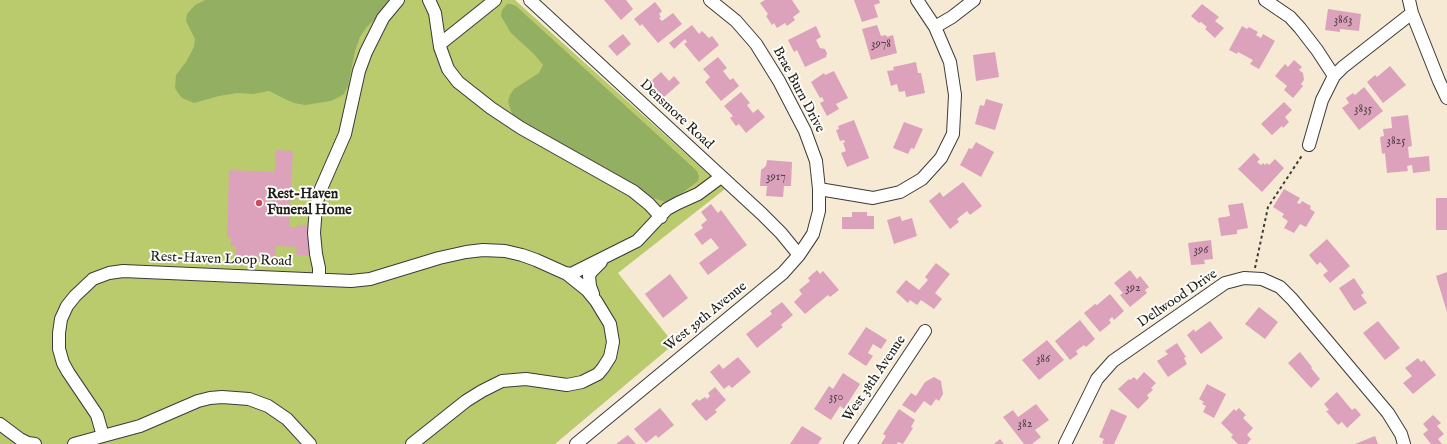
<!DOCTYPE html>
<style>
body{margin:0}
canvas{display:block;background:#f6ead5}
</style>
<canvas width="1447" height="444"></canvas>
<script>
const g = document.querySelector('canvas').getContext('2d');
g.lineJoin = 'round';
function fill(path, color) {
  g.fillStyle = color;
  g.fill(path, 'evenodd');
}
function poly(rows) {
  const path = new Path2D();
  for (const r of rows) {
    path.moveTo(r[0], r[1]);
    for (let i = 2; i < r.length; i += 2) path.lineTo(r[i], r[i + 1]);
  }
  return path;
}
function stroke(path, color, width, dash) {
  g.strokeStyle = color;
  g.lineWidth = width;
  g.lineCap = dash ? 'butt' : 'round';
  g.setLineDash(dash || []);
  g.stroke(path);
}
function label(font, color, halo, rows, align = 'center') {
  g.font = font + ' "IM FELL English",serif';
  g.lineWidth = 4;
  g.setLineDash([]);
  g.textBaseline = 'middle';
  g.strokeStyle = halo;
  g.fillStyle = color;
  for (const [text, x, y, turn = 0] of rows) {
    g.save();
    g.translate(x, y);
    g.rotate((+turn || 0) * Math.PI / 180);
    g.textAlign = isNaN(turn) ? turn : align;
    if (halo) g.strokeText(text, 0, 0);
    g.fillText(text, 0, 0);
    g.restore();
  }
}
const green = poly([
 [0,0,515,0,725,189,618,273,674,344,555,444,0,444]
]);
const forest = poly([
 [205,0,389,0,385,9,366,28,360,37,355,51,348,86,344,94,339,97,331,101,305,105,294,103,285,99,269,91,253,94,237,93,219,96,194,103,182,98,178,93,175,88,176,75,186,62,194,47,195,39,186,21,187,14,195,5],
 [507,4,511,4,516,6,697,171,699,176,698,181,677,197,666,202,653,198,516,117,512,114,508,102,510,95,514,89,539,73,543,65,534,54,511,33,501,16,502,10]
]);
const building = poly([
 [604,0,626,0,633,9,621,20],
 [765,0,792,0,800,12,793,17,795,20,787,26,785,23,777,28,774,23,772,25,766,16,768,14,760,3],
 [854,0,879,0,880,3,874,5,878,17,862,22],
 [655,2,662,11,659,14,661,17,659,18,662,21,673,13,682,24,658,43,642,24,640,26,634,19],
 [1202,4,1219,17,1215,21,1224,28,1215,38,1205,29,1207,27,1201,22,1199,23,1191,16],
 [1328,9,1361,14,1359,31,1340,29,1340,32,1325,30],
 [692,25,699,34,702,31,709,38,712,36,719,45,699,62,684,44,687,42,685,39,674,49,669,43],
 [877,25,881,36,886,35,887,37,893,35,897,53,871,60,862,29],
 [816,26,821,37,816,40,820,48,825,49,827,53,826,57,805,67,797,50,794,52,788,40],
 [1242,26,1247,29,1249,27,1258,32,1256,35,1261,38,1263,34,1275,41,1259,69,1250,64,1253,60,1238,52,1237,54,1229,50],
 [623,34,631,44,617,56,608,46],
 [995,52,999,77,976,81,973,55],
 [718,57,727,68,723,71,730,80,733,78,739,86,721,101,705,82,710,77,703,69],
 [1294,60,1302,67,1299,70,1303,73,1304,80,1301,84,1303,86,1293,98,1284,90,1287,86,1275,76,1285,64,1288,67],
 [916,62,918,73,921,73,925,93,906,97,905,91,899,92,897,84,891,86,887,71,894,70,893,67],
 [1390,66,1406,85,1383,103,1367,82,1375,75,1377,77],
 [834,71,848,98,836,104,839,109,827,116,820,103,824,101,822,97,820,98,811,82,824,73,825,75],
 [661,72,669,81,674,76,680,83,663,98,650,82],
 [1364,87,1383,111,1359,130,1342,108,1349,103,1346,98,1353,93,1355,95],
 [741,92,750,103,747,105,753,113,758,109,765,117,746,133,739,124,736,126,730,118,733,116,724,106],
 [986,99,1003,104,995,130,975,124,980,105,984,106],
 [1284,102,1292,110,1285,117,1289,122,1283,128,1282,126,1272,135,1261,124],
 [1408,115,1412,146,1408,147,1409,158,1429,156,1430,171,1413,173,1412,165,1407,166,1408,171,1387,173,1385,153,1382,154,1380,137,1384,136,1383,129,1392,128,1391,117],
 [854,120,869,158,847,167,841,153,846,151,843,143,845,142,844,140,840,141,836,130,839,129,838,126],
 [904,122,923,129,914,149,911,148,908,154,893,148],
 [976,142,994,152,981,177,960,165,969,148,972,149],
 [275,150,293,151,289,227,297,227,297,225,310,225,309,256,296,255,297,247,276,246,276,258,236,257,236,246,230,246,231,238,227,238,229,170,275,172],
 [1254,153,1260,159,1257,162,1261,165,1263,163,1265,165,1267,163,1269,165,1275,159,1284,168,1262,192,1238,169],
 [767,160,792,162,791,186,784,186,783,197,766,196,767,186,760,186,761,170,766,166],
 [963,182,982,206,970,215,967,211,957,219,959,222,950,229,929,201,940,192,943,197],
 [1284,189,1300,198,1297,203,1300,204,1302,201,1311,206,1310,209,1315,212,1306,227,1300,224,1294,233,1284,228,1288,221,1282,217,1284,214,1273,207],
 [1436,198,1447,198,1447,230,1436,230],
 [1243,203,1248,228,1237,230,1237,234,1221,236,1218,218,1230,216,1228,205],
 [711,204,718,213,721,210,747,245,708,275,699,263,719,248,711,238,702,245,694,234,703,228,701,225,707,220,701,212],
 [852,212,867,212,867,216,874,216,874,229,842,229,842,217,852,217],
 [900,216,902,221,912,218,917,236,894,244,887,220],
 [1327,239,1350,266,1330,283,1323,275,1328,271,1320,262,1317,265,1309,255],
 [1211,240,1213,259,1204,260,1205,264,1191,265,1188,243],
 [936,263,950,274,935,293,942,299,934,309,921,300,917,305,910,300,908,303,896,292,906,280,919,290,928,280,925,277],
 [817,270,820,274,823,271,839,290,830,297,828,295,805,314,794,302,802,294,799,290,810,281,808,278],
 [1130,270,1137,279,1140,276,1149,287,1145,290,1147,293,1130,307,1120,295,1123,293,1114,283],
 [1447,272,1447,312,1436,276],
 [670,274,688,298,663,318,645,294],
 [1354,278,1364,293,1361,295,1367,303,1354,311,1339,288],
 [1110,294,1124,311,1114,320,1112,317,1109,320,1111,323,1100,332,1084,313,1095,304,1097,305],
 [782,302,793,315,781,325,783,327,757,348,746,334,772,314,770,311],
 [1259,307,1278,322,1265,339,1245,324],
 [1080,320,1095,339,1086,347,1084,345,1076,351,1078,354,1070,360,1055,341],
 [1210,321,1223,338,1201,354,1187,335,1194,329,1195,332],
 [1378,321,1400,348,1385,360,1363,333],
 [866,327,887,340,881,349,873,344,868,353,873,356,866,366,848,354],
 [1047,340,1064,360,1039,380,1022,360],
 [1177,343,1186,357,1184,358,1187,364,1168,377,1157,361,1168,354,1165,351],
 [1300,352,1312,367,1311,368,1320,379,1311,388,1288,363],
 [738,357,751,372,732,388,729,385,724,389,710,372,719,364,723,369],
 [1418,358,1421,362,1424,360,1436,375,1413,394,1403,383,1412,376,1405,368],
 [1144,372,1156,383,1151,388,1153,390,1147,395,1149,398,1138,409,1118,389,1129,379,1130,380,1134,377,1137,380],
 [843,373,860,384,844,409,840,406,831,420,814,409,829,386,833,389],
 [934,377,941,381,943,394,939,401,936,399,931,406,924,401,915,413,902,405,911,393,916,396,925,382],
 [1207,384,1226,394,1214,418,1203,412,1206,406,1202,404,1204,402,1199,399],
 [715,387,726,400,715,410,717,412,706,421,691,404,697,399,699,401,705,397,707,399,710,396,708,393],
 [1337,392,1352,410,1355,408,1361,415,1347,428,1342,422,1338,425,1326,411,1329,410,1324,404],
 [1036,404,1049,420,1035,430,1041,437,1032,444,1024,444,1003,417,1013,410,1018,417],
 [660,408,674,425,658,438,656,435,646,443,634,429],
 [1239,408,1246,415,1243,418,1253,428,1247,435,1251,439,1247,444,1238,444,1231,437,1233,435,1221,423,1234,409,1236,411],
 [899,409,915,420,911,427,913,428,903,444,898,442,897,444,881,444,886,436,883,434],
 [1111,409,1127,416,1114,444,1105,444,1102,443,1104,439,1099,437],
 [1433,415,1441,423,1437,426,1444,434,1438,439,1442,444,1431,444,1423,434,1428,430,1423,424],
 [802,426,822,438,818,444,790,444],
 [628,435,636,444,616,444],
 [1375,436,1378,444,1355,444],
 [1000,439,1004,444,994,444]
]);
const path = poly([
 [1255,268,1268,207,1303,154]
]);
const minor = poly([
 [429,0,435,13,440,47,448,69,458,82,491,108,521,128,633,191,649,204,661,217],
 [530,0,762,214,781,233,799,255],
 [1265,0,1290,17,1300,28,1317,50,1334,76,1343,67,1412,13],
 [1409,0,1412,13,1439,81,1447,98],
 [935,27,952,17,974,0],
 [440,44,495,0],
 [1309,145,1322,100,1334,76],
 [819,189,873,198,900,192,922,179,941,158,953,134,955,95,950,62,935,27,917,0],
 [319,279,319,268,316,254,314,233,316,206,320,191,345,134,359,71,366,52,383,18,398,0],
 [593,294,590,286,589,276,591,272,601,262],
 [0,424,20,439,28,443,35,444],
 [74,444,103,436],
 [310,444,287,419,268,406,249,399,222,397,210,398,198,401,140,426,103,436,97,415,68,372,63,363,59,349,59,333,61,319,67,306,75,296,93,279,109,273,123,271,351,281,370,279,439,258,466,252,483,250,505,251,522,255,536,260,565,273,571,274,637,241,667,209,678,203,698,194,721,177],
 [412,444,466,401,482,391,502,381,526,379,567,385,582,382,598,374,603,368,610,357,613,342,610,324,596,301,587,290,567,274],
 [576,444,783,273,799,255,813,234,819,211,819,189,816,161,805,131,779,81,756,44,736,21,710,0],
 [850,444,925,331],
 [1065,444,1097,379,1113,361,1225,283,1244,278,1262,279,1280,287,1292,299,1388,413,1401,434,1404,444]
]);
const markers = [
 [259,203,4,"#d1495b"]
];
const numberNames = [
 ["3863",1343,21],
 ["3978",881,45],
 ["3835",1363,110],
 ["3825",1396,142],
 ["3917",776,178],
 ["396",1201,251],
 ["392",1133,289],
 ["386",1043,360],
 ["350",836,398],
 ["382",1025,425]
];
const streetNames = [
 ["Brae Burn Drive",798,90,62],
 ["Densmore Road",676,115,43],
 ["Rest-Haven Loop Road",221,260,2],
 ["Dellwood Drive",1178,299,-34],
 ["West 39th Avenue",706,317,-39],
 ["West 38th Avenue",875,379,-56]
];
const poiNames = [
 ["Rest-Haven",267,195],
 ["Funeral Home",267,211]
];
fill(green, '#bacb6e');
fill(forest, '#93af61');
fill(building, '#dca2bb');
stroke(minor, '#3d3b38', 14);
stroke(path, '#3d3b38', 2, [3, 3]);
stroke(minor, '#fff', 12);
for (const [x, y, r, color] of markers) {
  const dot = new Path2D();
  dot.arc(x, y, r, 0, 2 * Math.PI);
  g.fillStyle = color;
  g.fill(dot);
  stroke(dot, '#fdfcf7', 1.5);
}
label('12px', '#4c3e44', null, numberNames);
label('14px', '#1c1c1c', '#fdfcf7', streetNames);
label('bold 14px', '#1c1c1c', '#fdfcf7', poiNames, 'left');
</script>
